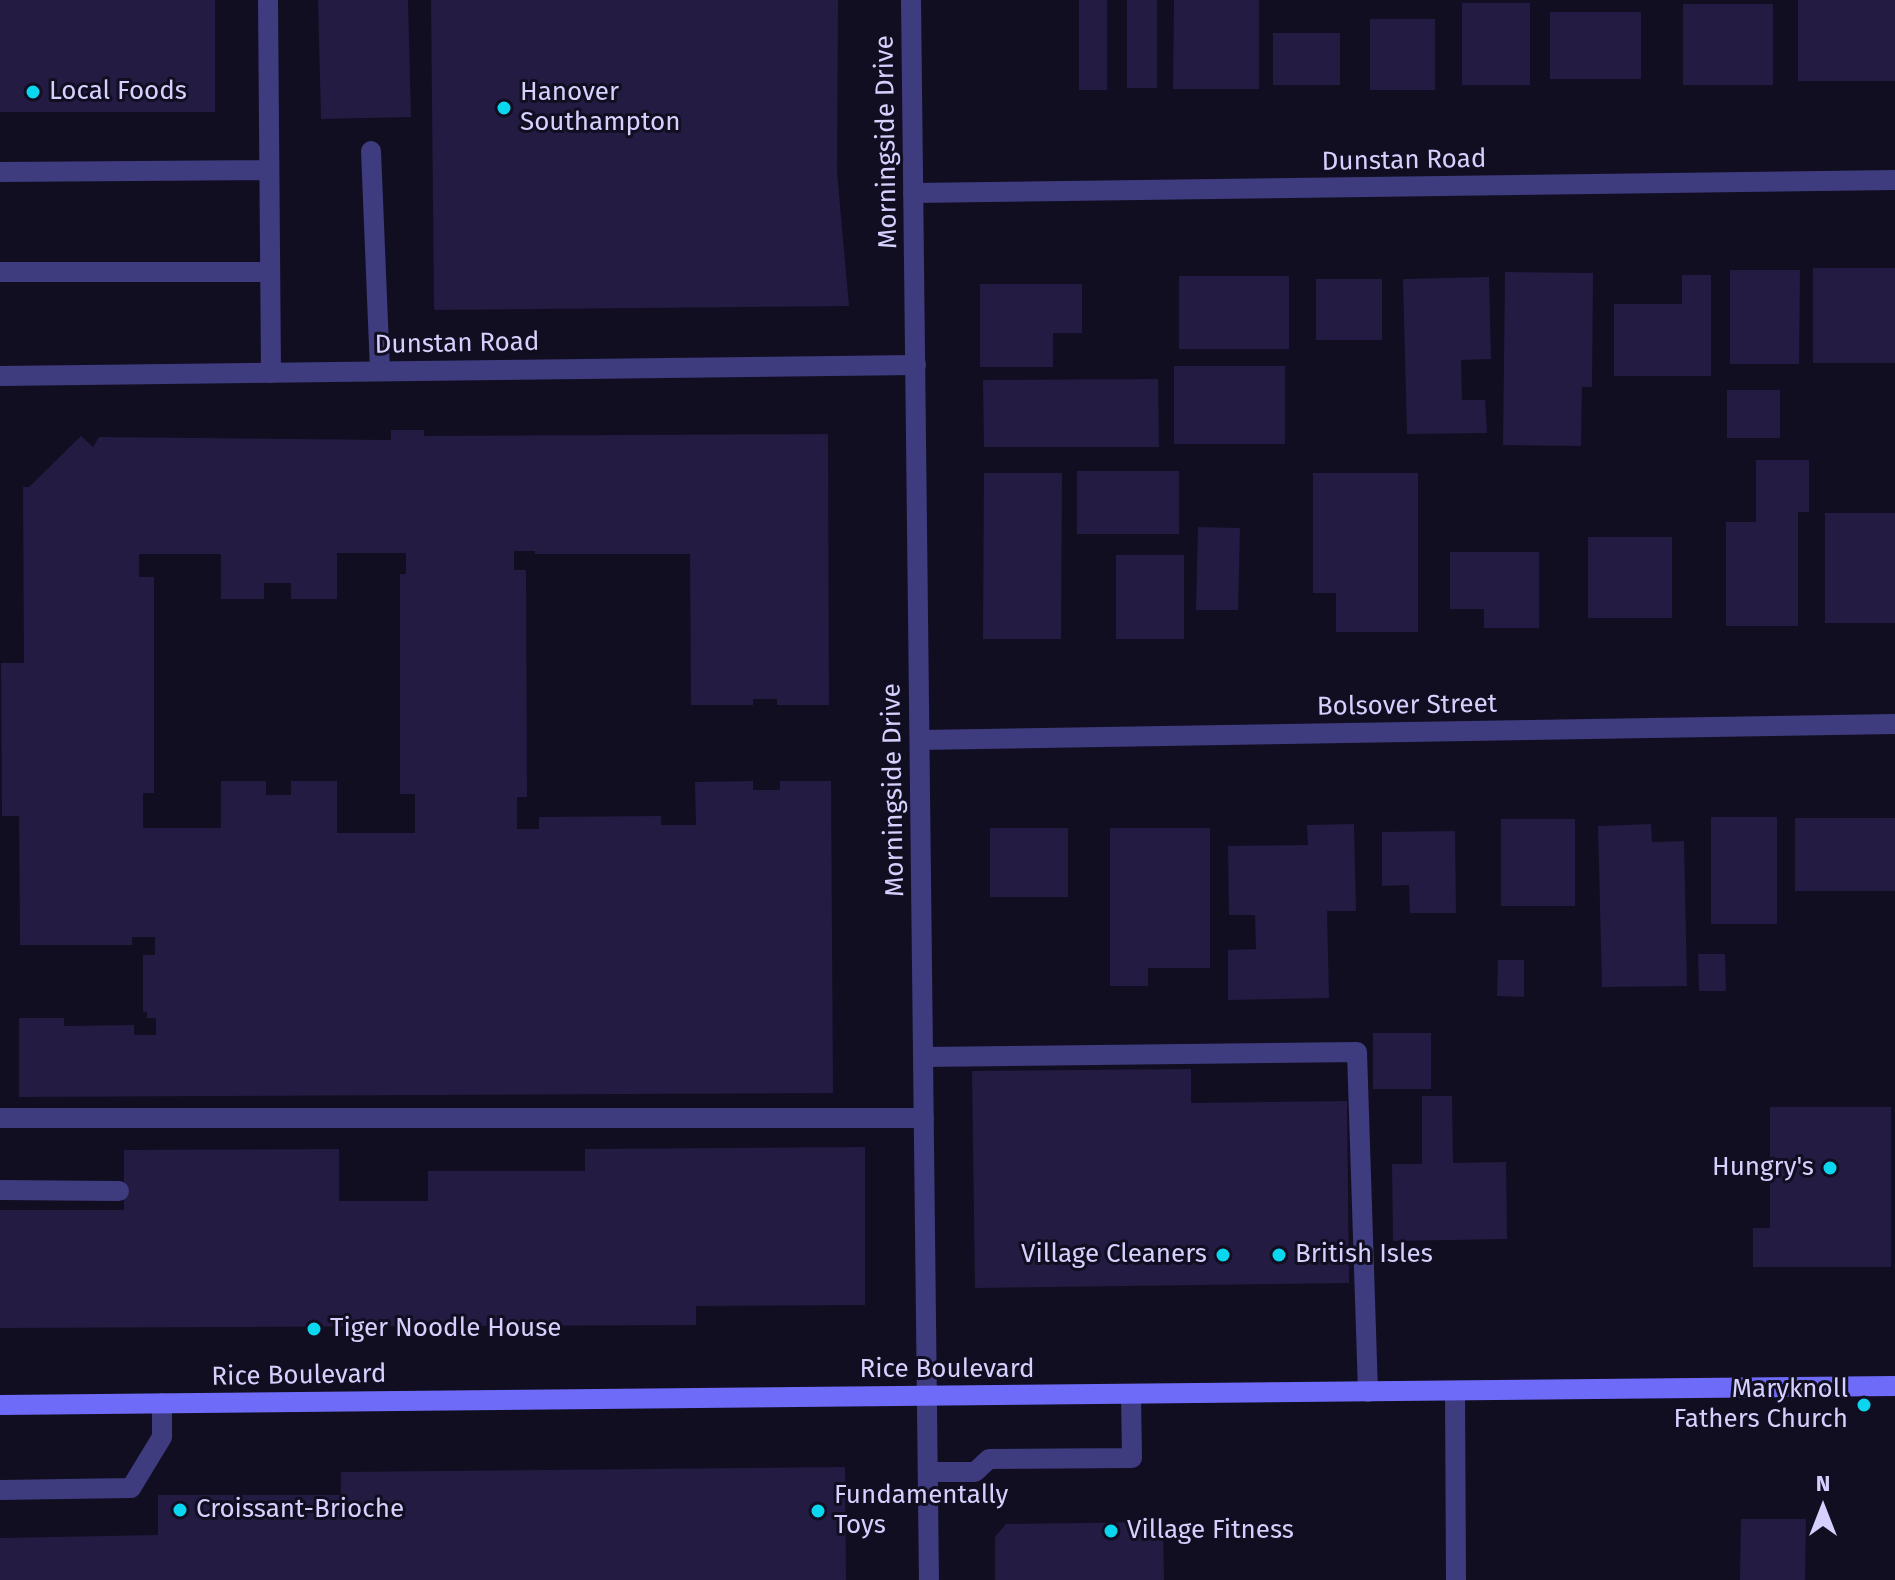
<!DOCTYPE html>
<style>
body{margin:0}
#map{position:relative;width:1895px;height:1580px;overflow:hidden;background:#110e21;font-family:"Fira Sans",sans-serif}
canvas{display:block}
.north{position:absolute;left:1783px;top:1468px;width:80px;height:80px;-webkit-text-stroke:6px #110e21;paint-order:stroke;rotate:0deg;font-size:22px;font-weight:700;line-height:32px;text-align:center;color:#d5d0fd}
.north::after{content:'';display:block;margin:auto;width:28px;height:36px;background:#d5d0fd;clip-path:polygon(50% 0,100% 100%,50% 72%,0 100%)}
</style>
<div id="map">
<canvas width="1895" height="1580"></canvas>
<div class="north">N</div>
</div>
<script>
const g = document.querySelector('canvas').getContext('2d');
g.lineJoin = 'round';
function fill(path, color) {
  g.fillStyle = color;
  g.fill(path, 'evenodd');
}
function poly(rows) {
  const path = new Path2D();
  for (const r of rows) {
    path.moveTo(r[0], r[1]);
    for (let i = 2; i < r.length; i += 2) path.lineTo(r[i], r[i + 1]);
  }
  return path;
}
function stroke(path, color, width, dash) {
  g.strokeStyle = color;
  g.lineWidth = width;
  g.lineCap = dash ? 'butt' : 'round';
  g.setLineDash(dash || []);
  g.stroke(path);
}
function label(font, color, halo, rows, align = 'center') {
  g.font = font + ' "Fira Sans",sans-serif';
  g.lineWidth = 6;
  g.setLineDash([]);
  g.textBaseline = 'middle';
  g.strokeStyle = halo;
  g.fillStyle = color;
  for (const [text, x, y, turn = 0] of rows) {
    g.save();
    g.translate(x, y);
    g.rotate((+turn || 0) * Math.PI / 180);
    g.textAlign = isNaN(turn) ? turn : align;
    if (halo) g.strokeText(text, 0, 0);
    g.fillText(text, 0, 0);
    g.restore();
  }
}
const building = poly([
 [0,0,215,0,215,112,0,112],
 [318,0,408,0,411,117,321,119],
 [431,0,838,0,837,172,849,306,434,310],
 [1079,0,1107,0,1107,90,1079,90],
 [1127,0,1157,0,1157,88,1127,88],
 [1174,0,1259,0,1259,89,1173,89],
 [1798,0,1895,0,1895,81,1798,81],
 [1462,3,1530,3,1530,85,1462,85],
 [1683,4,1773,4,1773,85,1683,85],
 [1550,12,1641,12,1641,79,1550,79],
 [1370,19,1435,19,1435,90,1370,90],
 [1273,33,1340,33,1340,85,1273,85],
 [1813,268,1895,268,1895,363,1813,363],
 [1730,270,1800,270,1799,364,1730,364],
 [1505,272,1593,273,1592,387,1582,387,1581,446,1503,445],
 [1682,275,1711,275,1711,376,1614,376,1614,304,1682,304],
 [1179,276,1289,276,1289,349,1179,349],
 [1489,277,1491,359,1461,360,1462,400,1485,400,1487,433,1407,434,1403,279],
 [1316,279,1382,279,1382,340,1316,340],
 [980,284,1082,284,1082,333,1053,333,1053,367,980,367],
 [1174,366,1285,366,1285,444,1174,444],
 [1158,379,1159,447,984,447,983,380],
 [1727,390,1780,390,1780,438,1727,438],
 [391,430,424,430,424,436,828,434,829,705,777,705,777,699,753,699,753,705,691,705,690,554,535,554,535,551,514,551,514,570,526,570,527,797,517,797,517,829,539,829,539,817,661,816,661,825,696,825,695,782,753,781,753,790,780,790,780,781,831,781,833,1093,19,1097,19,1018,64,1018,64,1026,134,1025,134,1035,156,1035,156,1018,147,1018,147,1012,143,1012,143,955,155,955,155,937,132,937,132,945,20,945,19,816,2,816,1,663,24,663,23,487,29,487,81,436,93,447,99,437,391,440],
 [337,553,406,553,406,574,400,574,400,794,415,794,415,833,337,833,337,781,291,781,291,795,266,795,266,781,221,781,221,828,143,828,143,793,154,793,154,577,139,577,139,554,221,554,221,599,264,599,264,583,291,583,291,599,337,599],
 [1756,460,1809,460,1809,512,1798,512,1798,626,1726,626,1726,522,1756,522],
 [1077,471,1179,471,1179,534,1077,534],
 [984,473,1062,473,1061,639,983,639],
 [1313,473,1418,473,1418,632,1336,632,1336,593,1313,593],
 [1825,513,1895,513,1895,623,1825,623],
 [1198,527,1240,528,1238,610,1196,610],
 [1588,537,1672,537,1672,618,1588,618],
 [1450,552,1539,552,1539,628,1484,628,1484,609,1450,609],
 [1116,555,1184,555,1184,639,1116,639],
 [1711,817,1777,817,1777,924,1711,924],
 [1795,818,1895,818,1895,891,1795,891],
 [1501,819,1575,819,1575,906,1501,906],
 [1354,824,1356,911,1327,911,1329,998,1228,1000,1228,950,1256,949,1255,915,1229,915,1228,846,1308,845,1307,825],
 [1651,824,1652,842,1684,841,1687,986,1602,987,1598,826],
 [990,828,1068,828,1068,897,990,897],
 [1110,828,1210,828,1210,968,1148,968,1148,986,1110,986],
 [1455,831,1456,913,1410,913,1409,885,1382,886,1382,832],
 [1698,954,1725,954,1726,991,1699,991],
 [1498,960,1524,960,1524,997,1497,996],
 [1373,1033,1431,1033,1431,1089,1373,1089],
 [1191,1069,1191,1103,1347,1101,1349,1283,975,1288,972,1071],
 [1422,1096,1452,1096,1453,1163,1506,1162,1507,1239,1393,1241,1392,1164,1422,1164],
 [1770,1107,1891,1107,1891,1267,1753,1267,1753,1228,1770,1228],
 [865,1147,865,1305,696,1306,696,1325,0,1328,0,1210,124,1210,124,1150,339,1149,339,1201,428,1201,428,1171,585,1171,585,1149],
 [845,1467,846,1580,0,1580,0,1538,158,1535,158,1495,341,1495,341,1472],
 [1741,1519,1806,1519,1805,1580,1740,1580],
 [1163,1522,1164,1580,995,1580,995,1537,1006,1524]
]);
const service = poly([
 [268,0,271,373],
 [371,151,380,371],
 [0,172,269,170],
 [0,272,270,272],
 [923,1057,1357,1052,1368,1392],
 [0,1118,924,1118],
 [0,1190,119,1191],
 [928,1472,975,1472,989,1459,1132,1458,1131,1394],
 [0,1490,131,1488,162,1437,162,1403]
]);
const minor = poly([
 [913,193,1895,180],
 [0,376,916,365],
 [920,740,1895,724],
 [1455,1391,1456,1580]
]);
const tertiary = poly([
 [911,0,929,1580]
]);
const secondary = poly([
 [0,1405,1895,1386]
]);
const markers = [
 [33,92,8,"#0ad7ef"],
 [504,108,8,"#0ad7ef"],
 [1830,1168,8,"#0ad7ef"],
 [1223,1255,8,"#0ad7ef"],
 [1279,1255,8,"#0ad7ef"],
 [314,1329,8,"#0ad7ef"],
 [1864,1405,8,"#0ad7ef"],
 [180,1510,8,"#0ad7ef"],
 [818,1511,8,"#0ad7ef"],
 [1111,1531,8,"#0ad7ef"]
];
const poiNames = [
 ["Local Foods",49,92],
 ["Hanover",520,93],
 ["Southampton",520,123],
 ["Hungry's",1814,1168,"right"],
 ["Village Cleaners",1207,1255,"right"],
 ["British Isles",1295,1255],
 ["Tiger Noodle House",330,1329],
 ["Maryknoll",1848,1390,"right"],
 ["Fathers Church",1848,1420,"right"],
 ["Fundamentally",834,1496],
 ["Toys",834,1526],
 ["Croissant-Brioche",196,1510],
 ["Village Fitness",1127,1531]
];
const streetNames = [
 ["Morningside Drive",887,142,-91],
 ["Dunstan Road",1404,161,-1],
 ["Dunstan Road",457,344,-1],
 ["Bolsover Street",1407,706,-1],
 ["Morningside Drive",894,790,-91],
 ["Rice Boulevard",947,1370],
 ["Rice Boulevard",299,1376,-1]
];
fill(building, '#231b41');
stroke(service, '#3e3b7e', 20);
stroke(minor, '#3e3b7e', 20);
stroke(tertiary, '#3e3b7e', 20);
stroke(secondary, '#6f6bf9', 20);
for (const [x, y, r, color] of markers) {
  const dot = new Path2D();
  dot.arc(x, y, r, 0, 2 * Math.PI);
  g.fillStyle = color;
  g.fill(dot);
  stroke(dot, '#110e21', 3);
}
label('26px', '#d5d0fd', '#110e21', poiNames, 'left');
label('26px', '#d5d0fd', '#110e21', streetNames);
</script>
